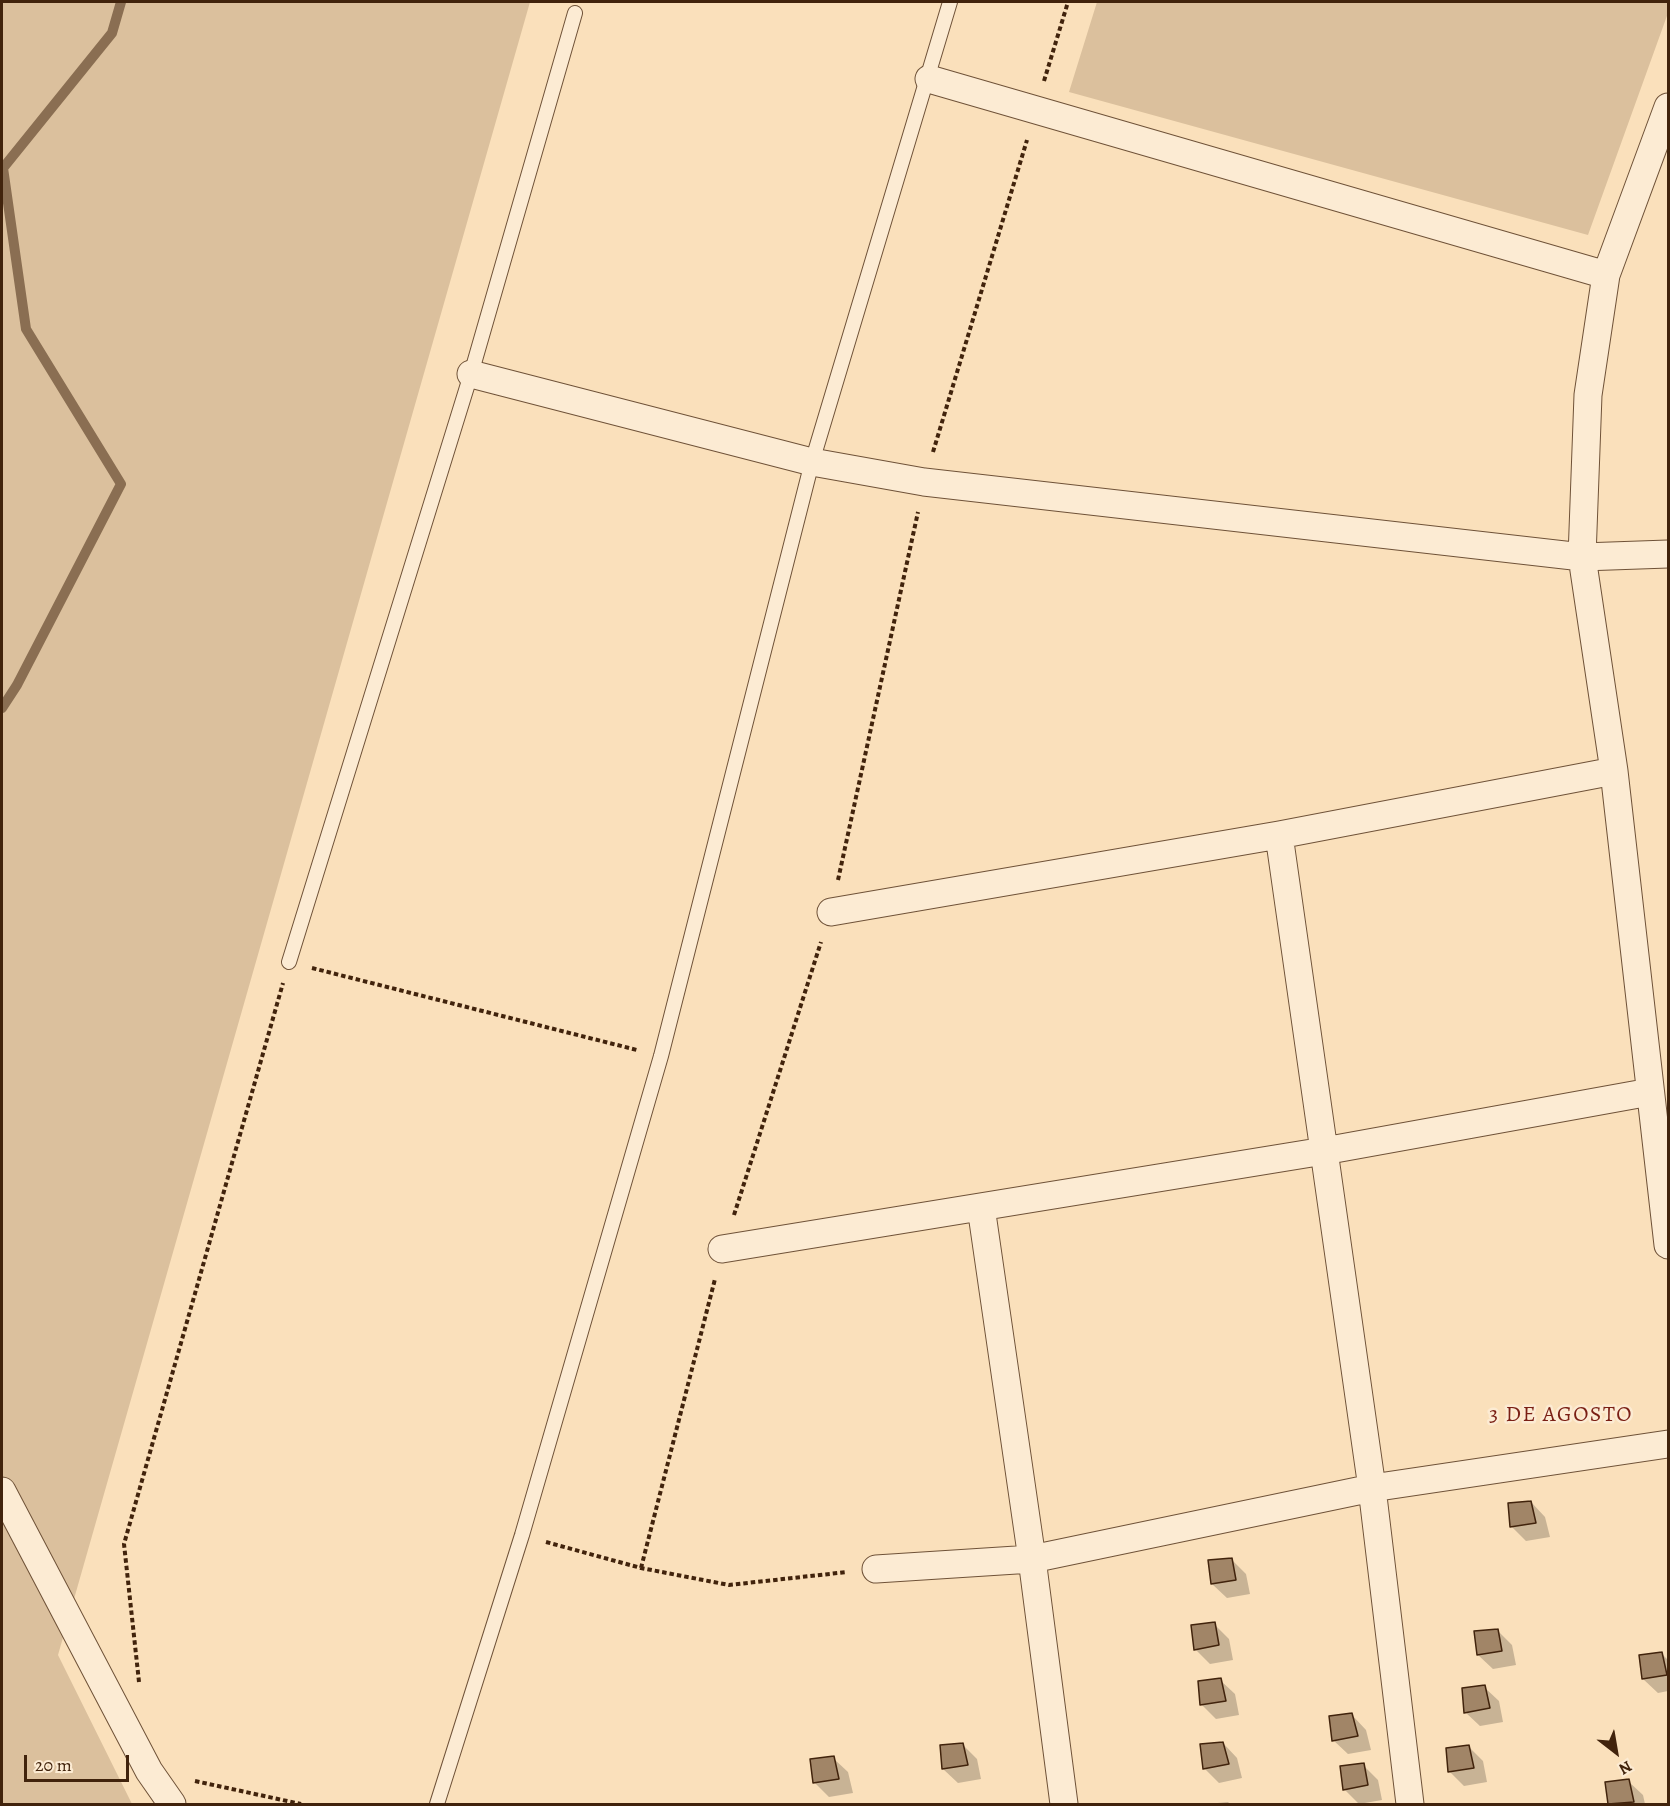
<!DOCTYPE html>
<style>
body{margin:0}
#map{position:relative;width:1670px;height:1806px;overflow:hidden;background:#fae0bb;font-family:Alegreya,serif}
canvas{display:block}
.frame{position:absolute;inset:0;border:3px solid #41230c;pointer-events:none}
.north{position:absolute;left:1586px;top:1722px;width:60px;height:60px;-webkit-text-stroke:4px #fcebd3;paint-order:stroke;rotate:149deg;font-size:16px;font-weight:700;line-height:24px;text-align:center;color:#41230c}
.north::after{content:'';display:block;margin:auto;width:21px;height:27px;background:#41230c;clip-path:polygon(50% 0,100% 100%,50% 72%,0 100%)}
.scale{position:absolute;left:24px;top:1755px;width:105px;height:27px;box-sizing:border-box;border:3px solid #41230c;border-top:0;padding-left:8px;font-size:18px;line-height:21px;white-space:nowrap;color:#41230c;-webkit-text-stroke:4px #fcebd3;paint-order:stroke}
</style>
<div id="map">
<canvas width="1670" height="1806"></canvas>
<div class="frame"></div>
<div class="north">N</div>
<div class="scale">20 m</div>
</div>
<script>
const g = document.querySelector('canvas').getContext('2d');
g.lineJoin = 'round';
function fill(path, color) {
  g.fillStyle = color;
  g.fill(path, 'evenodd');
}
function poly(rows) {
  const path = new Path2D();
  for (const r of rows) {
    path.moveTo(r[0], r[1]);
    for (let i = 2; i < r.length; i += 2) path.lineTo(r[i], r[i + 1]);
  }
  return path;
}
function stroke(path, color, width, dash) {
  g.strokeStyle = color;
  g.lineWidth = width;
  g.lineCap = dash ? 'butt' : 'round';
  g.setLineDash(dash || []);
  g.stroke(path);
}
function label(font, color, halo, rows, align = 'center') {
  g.font = font + ' Alegreya,serif';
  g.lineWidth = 5;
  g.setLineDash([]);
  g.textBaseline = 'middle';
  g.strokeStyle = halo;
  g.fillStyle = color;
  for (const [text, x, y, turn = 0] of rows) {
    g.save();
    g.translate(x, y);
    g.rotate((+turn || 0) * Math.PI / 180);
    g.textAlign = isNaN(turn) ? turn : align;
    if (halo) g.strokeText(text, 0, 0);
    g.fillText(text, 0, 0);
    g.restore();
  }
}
const green = poly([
 [2,2,530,2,58,1655,132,1804,2,1804],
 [1097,2,1668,2,1668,13,1588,235,1069,92]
]);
const shadow = poly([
 [1531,1502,1545,1517,1550,1537,1526,1541,1512,1527],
 [1231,1559,1246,1574,1250,1594,1227,1598,1212,1584],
 [1214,1624,1229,1639,1233,1660,1210,1664,1195,1649],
 [1497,1630,1512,1645,1516,1665,1493,1669,1478,1655],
 [1662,1654,1668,1660,1668,1691,1658,1693,1643,1679],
 [1220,1680,1235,1694,1239,1715,1216,1719,1202,1705],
 [1484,1687,1499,1701,1503,1722,1480,1726,1465,1712],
 [1352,1715,1366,1730,1371,1750,1348,1754,1333,1740],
 [1223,1743,1237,1758,1242,1778,1219,1783,1204,1768],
 [962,1744,977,1759,981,1779,958,1783,943,1769,941,1747],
 [1468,1746,1483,1761,1487,1782,1464,1786,1449,1771],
 [833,1758,848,1772,853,1793,829,1797,815,1783],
 [1363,1765,1378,1780,1382,1800,1359,1804,1344,1789],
 [1628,1781,1643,1795,1645,1804,1609,1804,1607,1783],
 [1228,1802,1230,1804,1207,1804]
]);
const stream = poly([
 [2,708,17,685,121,484,26,329,3,168,112,33,121,2]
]);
const building = poly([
 [1531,1501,1536,1523,1510,1527,1508,1503,1531,1501],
 [1232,1558,1236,1580,1211,1584,1208,1560,1232,1558],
 [1215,1622,1219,1645,1194,1650,1191,1625,1215,1622],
 [1498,1629,1502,1651,1477,1655,1474,1631,1498,1629],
 [1662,1652,1667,1675,1642,1679,1639,1655,1662,1652],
 [1221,1678,1226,1701,1200,1705,1198,1681,1221,1678],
 [1485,1685,1490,1708,1464,1713,1462,1688,1485,1685],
 [1352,1713,1358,1736,1332,1741,1329,1716,1352,1713],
 [1223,1742,1229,1764,1203,1769,1200,1744,1223,1742],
 [963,1743,968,1765,942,1769,940,1745,963,1743],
 [1469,1745,1474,1768,1448,1772,1446,1748,1469,1745],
 [834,1756,839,1779,813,1783,810,1759,834,1756],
 [1364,1763,1368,1785,1343,1790,1340,1766,1364,1763],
 [1629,1779,1634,1802,1608,1804,1605,1782,1629,1779]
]);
const path = poly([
 [1044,81,1068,2],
 [933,452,1027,140],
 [838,880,918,512],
 [312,968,637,1050],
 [734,1215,821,942],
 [546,1542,641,1568,729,1585,847,1572],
 [641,1568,715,1279],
 [139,1682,124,1544,283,983],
 [195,1781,301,1804]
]);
const lane = poly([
 [289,962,471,374,575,13],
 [437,1804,522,1535,661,1056,812,462,950,2]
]);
const street = poly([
 [929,79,1606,275],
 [1668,107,1606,275,1588,395,1582,557,1614,771,1668,1245],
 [471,374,812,462,924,482,1582,557,1668,554],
 [1279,835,1372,1488,1410,1804],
 [831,912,1279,835,1614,771],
 [981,1207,1032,1559,1064,1804],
 [722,1249,1324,1151,1650,1092],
 [2,1491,149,1771,172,1804],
 [876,1569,1032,1559,1372,1488,1668,1444]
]);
const neighbourhoodNames = [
 ["3 DE AGOSTO",1561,1416]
];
fill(green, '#dbc09d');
fill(shadow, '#0003');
stroke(stream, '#8a6e52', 10);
fill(building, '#a18567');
stroke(building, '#41230c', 1.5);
stroke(lane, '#6f5238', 16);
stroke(street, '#6f5238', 29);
stroke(path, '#41230c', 4, [4.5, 3]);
stroke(lane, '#fcebd3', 14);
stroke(street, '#fcebd3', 27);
g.letterSpacing = '1.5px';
label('22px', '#7a1f14', '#fcebd3', neighbourhoodNames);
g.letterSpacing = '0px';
</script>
